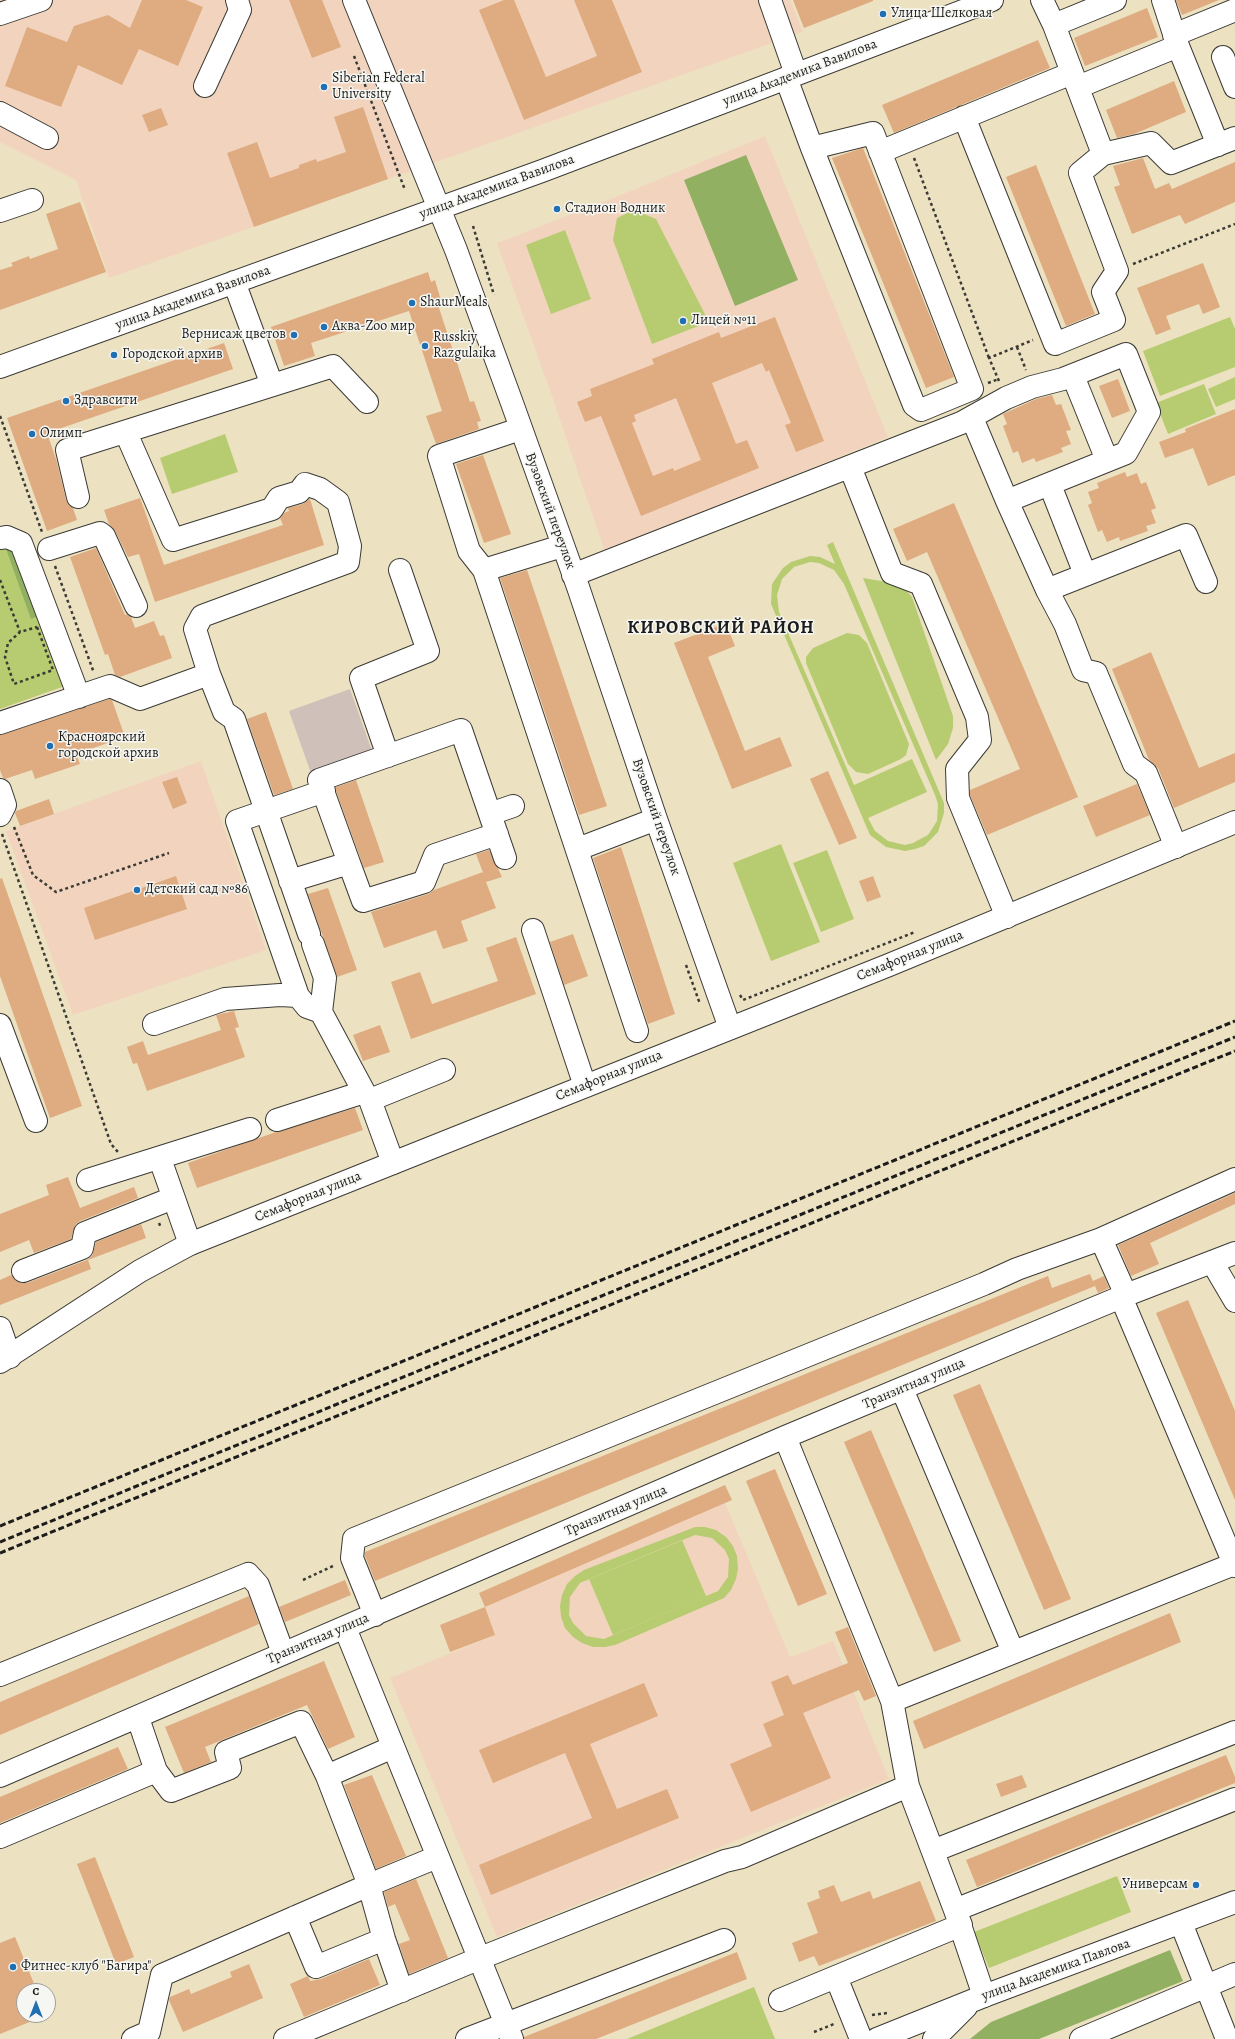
<!DOCTYPE html>
<meta charset="utf-8">
<style>
body{margin:0}
#map{position:relative;width:1235px;height:2039px;overflow:hidden;background:#ece1c1;font-family:Alegreya,serif}
canvas{display:block}
.north{position:absolute;left:16px;top:1983px;width:40px;height:40px;box-sizing:border-box;background:#f6f6f2;border:1px solid #9f9f9c;border-radius:50%;rotate:0deg;font-size:11px;font-weight:700;line-height:16px;text-align:center;color:#1c1c1c}
.north::after{content:'';display:block;margin:auto;width:14px;height:18px;background:#1f6fb2;clip-path:polygon(50% 0,100% 100%,50% 72%,0 100%)}
</style>
<div id="map">
<canvas width="1235" height="2039"></canvas>
<div class="north">С</div>
</div>
<script>
const g = document.querySelector('canvas').getContext('2d');
g.lineJoin = 'round';
function fill(path, color) {
  g.fillStyle = color;
  g.fill(path, 'evenodd');
}
function poly(rows) {
  const path = new Path2D();
  for (const r of rows) {
    path.moveTo(r[0], r[1]);
    for (let i = 2; i < r.length; i += 2) path.lineTo(r[i], r[i + 1]);
  }
  return path;
}
function stroke(path, color, width, dash) {
  g.strokeStyle = color;
  g.lineWidth = width;
  g.lineCap = dash ? 'butt' : 'round';
  g.setLineDash(dash || []);
  g.stroke(path);
}
function label(font, color, halo, rows, align = 'center') {
  g.font = font + ' Alegreya,serif';
  g.lineWidth = 3;
  g.setLineDash([]);
  g.textBaseline = 'middle';
  g.strokeStyle = halo;
  g.fillStyle = color;
  for (const [text, x, y, turn = 0] of rows) {
    g.save();
    g.translate(x, y);
    g.rotate((+turn || 0) * Math.PI / 180);
    g.textAlign = isNaN(turn) ? turn : align;
    if (halo) g.strokeText(text, 0, 0);
    g.fillText(text, 0, 0);
    g.restore();
  }
}
const built = poly([
 [0,0,790,0,803,32,109,278,76,180,0,142],
 [765,136,888,437,605,552,553,399,497,243,616,197],
 [201,761,266,950,73,1015,6,831],
 [725,1503,790,1657,833,1641,889,1779,497,1937,390,1678,495,1635,485,1607]
]);
const industrial = poly([
 [350,689,373,754,312,776,289,711]
]);
const green = poly([
 [634,210,656,219,709,322,652,344,613,240,617,218],
 [565,230,591,299,551,314,526,245],
 [1230,317,1235,329,1235,367,1160,396,1143,351],
 [1235,377,1235,399,1216,407,1208,389],
 [1204,384,1216,414,1168,434,1156,403],
 [225,434,238,472,172,494,160,458],
 [833,542,944,803,944,813,938,832,924,846,915,849,905,851,886,847,870,835,771,604,772,584,783,568,791,562,810,556,820,557,835,564,827,545],
 [810,562,819,563,834,570,844,584,935,795,938,804,937,821,928,835,913,843,905,845,888,841,875,831,868,818,927,792,912,759,854,785,779,612,777,595,782,579,794,567],
 [0,547,15,550,65,686,0,709],
 [863,578,893,583,905,589,912,597,953,716,953,728,948,744,936,760],
 [847,633,859,635,867,643,909,744,906,755,901,759,868,774,856,772,848,764,806,663,806,657,813,648],
 [781,844,820,942,771,961,733,863],
 [827,850,854,919,821,932,793,863],
 [695,1527,705,1527,716,1530,726,1537,733,1546,737,1556,738,1568,736,1579,731,1590,724,1598,615,1645,605,1647,593,1647,582,1643,573,1637,565,1628,561,1617,560,1606,562,1595,567,1584,575,1576,584,1570],
 [695,1535,712,1538,725,1550,729,1559,728,1577,718,1591,604,1639,586,1636,573,1623,569,1615,570,1597,580,1583],
 [682,1540,706,1596,613,1635,589,1579],
 [1117,1876,1131,1912,989,1968,974,1932],
 [754,1987,775,2039,627,2039]
]);
const forest = poly([
 [746,155,798,280,735,306,684,180],
 [5,546,15,550,39,616,31,619],
 [1170,1950,1183,1981,1039,2039,970,2039,991,2022]
]);
const building = poly([
 [142,0,186,0,203,7,178,66,139,49,122,85,78,65,61,107,5,86,27,27,67,42,74,26,108,15,130,28],
 [289,0,322,0,341,47,312,58],
 [504,0,514,0,546,77,597,56,574,0,612,0,642,72,524,120,479,10],
 [793,0,873,0,873,1,804,28],
 [1176,0,1219,0,1182,15],
 [1147,8,1158,37,1085,66,1074,38],
 [1038,40,1050,68,894,133,882,105],
 [1174,81,1186,112,1134,134,1117,138,1106,110],
 [363,107,388,179,254,227,227,153,257,142,270,178,299,168,299,165,316,159,317,162,346,152,334,117],
 [161,108,168,125,149,132,142,115],
 [863,148,954,377,926,388,832,158],
 [1143,158,1155,189,1169,183,1172,189,1235,162,1235,202,1185,224,1180,215,1132,234,1114,187,1120,185,1113,166],
 [1036,165,1095,314,1066,326,1006,177],
 [80,202,106,272,0,310,0,270,13,266,11,263,29,256,30,259,58,249,46,214],
 [1203,263,1220,307,1203,314,1199,304,1166,316,1171,329,1156,335,1137,288],
 [428,272,431,282,435,280,442,304,438,305,470,402,474,401,481,421,477,422,479,429,436,444,426,416,442,411,409,311,311,343,315,356,284,366,271,327],
 [775,317,824,441,796,452,785,425,791,423,769,370,766,372,762,363,712,383,736,444,747,440,759,468,641,516,601,416,585,422,577,402,592,396,590,389,654,364,652,359,719,332,721,338],
 [676,398,701,460,674,471,673,468,653,476,632,423,636,421,634,415],
 [224,343,233,369,47,433,57,462,66,500,69,505,73,508,77,520,47,531,7,418],
 [1118,379,1130,411,1112,418,1099,386],
 [1052,395,1056,405,1061,404,1071,430,1066,431,1071,444,1061,448,1063,452,1036,462,1034,458,1022,463,1018,451,1013,453,1003,426,1007,424,1003,414,1036,399],
 [1235,409,1235,475,1208,486,1193,448,1165,458,1159,442,1186,432,1185,429],
 [483,455,511,534,484,543,456,464],
 [1125,472,1127,477,1137,473,1141,484,1146,482,1156,508,1151,510,1156,523,1146,526,1148,531,1120,541,1119,537,1107,542,1102,530,1098,532,1088,505,1092,503,1088,492,1099,488,1097,483],
 [140,498,164,565,283,525,280,518,284,513,289,511,288,508,303,504,310,499,324,545,155,602,139,554,128,557,115,531,109,524,104,510],
 [954,503,1078,797,987,835,970,795,970,790,1020,769,927,552,907,561,893,529],
 [96,548,125,615,127,614,131,617,135,628,154,621,160,636,164,635,172,658,120,677,115,675,108,654,105,655,70,557],
 [527,570,607,806,579,815,500,578],
 [726,623,735,646,708,657,745,751,780,737,792,766,732,789,674,643],
 [1151,652,1199,768,1235,753,1235,782,1174,808,1158,768,1149,760,1112,669],
 [109,699,112,700,125,737,76,754,80,764,35,779,32,770,5,779,3,778,0,770,0,735],
 [266,712,293,789,274,795,247,719],
 [828,771,857,838,839,845,810,779],
 [177,777,187,803,173,809,162,782],
 [356,780,384,862,364,868,336,791,336,787],
 [1137,784,1150,815,1096,837,1083,806],
 [49,799,54,814,20,826,15,813,16,811],
 [621,847,675,1014,648,1024,593,858],
 [489,850,502,877,486,882,496,908,461,921,468,941,443,949,436,930,384,948,371,912,428,894,434,890,483,872,485,878,476,854],
 [176,876,187,909,95,940,84,908],
 [873,876,881,897,867,902,859,881],
 [2,878,82,1106,50,1118,0,976,0,879],
 [328,888,357,970,337,977,308,894],
 [573,934,588,976,564,985,550,942],
 [516,937,536,994,411,1039,391,982,420,972,432,1004,498,981,486,948],
 [234,1011,239,1027,235,1028,245,1057,147,1091,137,1063,133,1064,127,1047,143,1041,148,1055,221,1030,216,1015],
 [380,1025,390,1052,363,1061,353,1035],
 [355,1108,363,1130,197,1188,188,1163,276,1132],
 [68,1177,80,1208,134,1187,138,1198,80,1221,75,1225,71,1239,34,1253,29,1240,0,1252,0,1214,49,1195,46,1185],
 [1235,1193,1235,1204,1150,1243,1159,1264,1131,1276,1118,1245],
 [141,1224,146,1238,88,1260,91,1269,0,1305,0,1280,11,1275,16,1281,21,1283,27,1283,87,1260,92,1256,96,1242],
 [1090,1274,1095,1286,375,1581,365,1556,365,1552,1048,1276,1052,1288],
 [1104,1276,1109,1288,1098,1293,1093,1281],
 [1188,1300,1235,1411,1235,1500,1156,1313],
 [980,1384,1071,1599,1044,1610,953,1395],
 [871,1430,961,1641,934,1652,844,1442],
 [775,1469,827,1594,798,1606,746,1481],
 [725,1485,732,1500,485,1607,479,1593],
 [345,1580,351,1595,285,1622,279,1607],
 [249,1596,259,1624,0,1735,0,1702],
 [485,1607,495,1635,450,1652,440,1625],
 [1170,1613,1181,1642,924,1749,913,1721],
 [848,1627,876,1696,864,1701,859,1690,803,1713,831,1778,751,1812,730,1764,772,1746,763,1724,784,1715,771,1682,788,1675,793,1685,848,1663,835,1632],
 [324,1661,355,1737,328,1749,307,1705,205,1747,211,1762,184,1773,165,1727],
 [644,1683,658,1716,590,1744,617,1809,667,1789,679,1818,491,1895,479,1865,592,1818,565,1753,493,1783,479,1750],
 [118,1747,128,1769,0,1823,0,1797],
 [1226,1755,1235,1777,1235,1783,977,1887,966,1860],
 [372,1775,406,1856,376,1869,344,1785],
 [1022,1775,1027,1787,1001,1797,996,1784],
 [95,1857,134,1957,116,1964,77,1864],
 [416,1879,448,1958,409,1974,399,1944,410,1940,395,1904,388,1907,384,1892],
 [920,1881,936,1921,819,1966,814,1956,799,1962,792,1943,818,1933,807,1903,820,1898,818,1891,834,1885,841,1902,870,1891,873,1899],
 [15,1937,37,1991,20,1991,24,2001,24,2015,29,2015,32,2021,0,2034,0,1943],
 [737,1952,747,1979,596,2039,524,2039,524,2037],
 [369,1959,380,1985,304,2017,290,1984,308,1976,310,1981,321,1979],
 [249,1964,263,1998,183,2032,169,2000,170,1997,189,1989,191,1994,232,1977,230,1972]
]);
const path = poly([
 [354,56,405,190],
 [914,158,989,358],
 [473,226,494,295],
 [1133,264,1235,224],
 [1017,347,1026,370],
 [999,381,989,358,1033,340],
 [988,383,999,379],
 [0,416,42,532],
 [55,566,94,673],
 [0,580,20,632],
 [37,627,53,670,14,684,5,657,8,643,20,632,37,627],
 [14,827,33,875,56,892,169,853],
 [2,834,111,1144,118,1152],
 [686,965,700,1004],
 [740,995,743,1000,915,932],
 [159,1223,161,1228],
 [303,1580,335,1565],
 [872,2015,887,2013],
 [814,2032,834,2024]
]);
const minor = poly([
 [354,0,456,250,512,403,578,587,656,819,730,1028],
 [770,0,796,74],
 [1163,0,1178,46,1218,145],
 [0,14,41,0],
 [1054,25,1115,0],
 [1174,35,1235,10],
 [1223,57,1235,87],
 [786,78,812,148,914,405,921,410,972,389,873,133,812,148],
 [205,86,240,10,237,0],
 [1078,87,1178,46],
 [0,113,47,138],
 [964,117,1055,344,1114,320,1103,292,1117,271,1080,173,1103,154,1054,25,1042,0],
 [880,152,1072,73],
 [1103,154,1151,143,1171,163,1235,138],
 [0,211,32,200],
 [234,282,272,385],
 [0,367,542,171,992,0],
 [1073,376,1107,460],
 [972,418,1007,501],
 [520,429,439,456,469,551,484,570,637,1031],
 [126,433,173,540,272,509,279,498,299,492,305,484,320,489,338,502,350,546,348,562,202,616,195,629,209,674,224,712,234,719,309,934],
 [850,467,892,573,921,584,977,717,980,740,957,769,958,798,1007,917],
 [1050,485,1085,574],
 [78,497,67,450,333,366,367,402],
 [0,538,7,537,21,543,79,697],
 [49,549,100,533,104,536,136,606],
 [484,570,562,546],
 [573,575,961,423,1006,398,1032,387,1063,379,1126,354,1149,412,1126,453,1007,501,1047,590,1065,624,1083,670,1096,673,1134,764,1146,773,1176,847],
 [1047,590,1186,535,1206,582],
 [0,723,110,686,140,699,209,674],
 [388,756,361,678,428,651,400,570],
 [0,790,5,805,0,815],
 [490,814,513,806],
 [578,849,656,819],
 [349,863,319,780,461,730,505,858],
 [290,881,349,863,363,901,424,882,435,855,497,834],
 [533,930,585,1086],
 [313,944,325,978,321,1012,364,1092],
 [321,1012,307,1007,298,996,237,821,324,791],
 [154,1024,225,999,280,995,298,996],
 [0,1025,36,1121],
 [370,1100,444,1070],
 [277,1120,364,1092,370,1100,393,1163],
 [160,1159,190,1244],
 [88,1180,250,1129],
 [1101,1239,1235,1179],
 [1212,1262,1235,1301],
 [23,1271,82,1248,85,1233,173,1198],
 [1121,1297,1235,1566],
 [0,1328,10,1357],
 [902,1389,1013,1652],
 [785,1437,892,1701,908,1786],
 [375,1615,352,1558,354,1539,984,1284,1017,1269,1101,1239,1126,1295],
 [345,1628,512,2039],
 [0,1675,248,1574,258,1585,283,1653],
 [892,1701,1234,1564],
 [138,1718,156,1771],
 [0,1776,785,1437,1126,1295,1235,1253],
 [327,1776,393,1747],
 [0,1837,156,1771,171,1791,230,1768,226,1752,301,1722,327,1776,369,1885,162,1975,149,2032,133,2039],
 [933,1851,1235,1732],
 [295,1917,316,1967,384,1939],
 [1181,1923,1227,2039],
 [836,1977,861,2039],
 [402,1991,384,1939,369,1885,437,1857],
 [780,2000,961,1925,955,1910,1235,1799],
 [285,2039,478,1959,725,1861,742,1857,908,1786,955,1910,984,1996],
 [467,2039,724,1940],
 [1081,2039,1235,1974]
]);
const major = poly([
 [877,2039,984,1996,1235,1902],
 [934,2039,966,2007]
]);
const highway = poly([
 [0,1362,140,1271,190,1244,889,965,1235,822]
]);
const rail = poly([
 [0,1526,1235,1021],
 [0,1542,1235,1037],
 [0,1553,1235,1051]
]);
const markers = [
 [883,14,4,"#1f6fb2"],
 [324,87,4,"#1f6fb2"],
 [557,209,4,"#1f6fb2"],
 [412,303,4,"#1f6fb2"],
 [683,321,4,"#1f6fb2"],
 [324,327,4,"#1f6fb2"],
 [294,335,4,"#1f6fb2"],
 [425,346,4,"#1f6fb2"],
 [114,355,4,"#1f6fb2"],
 [66,401,4,"#1f6fb2"],
 [32,434,4,"#1f6fb2"],
 [50,746,4,"#1f6fb2"],
 [137,890,4,"#1f6fb2"],
 [1196,1885,4,"#1f6fb2"],
 [13,1967,4,"#1f6fb2"]
];
const poiNames = [
 ["Улица Шелковая",891,14],
 ["Siberian Federal",332,79],
 ["University",332,95],
 ["Стадион Водник",565,209],
 ["ShаurMeals",420,303],
 ["Лицей №11",691,321],
 ["Аква-Zoo мир",332,327],
 ["Вернисаж цветов",286,335,"right"],
 ["Russkiy",433,338],
 ["Razgulaika",433,354],
 ["Городской архив",122,355],
 ["Здравсити",74,401],
 ["Олимп",40,434],
 ["Красноярский",58,738],
 ["городской архив",58,754],
 ["Детский сад №86",145,890],
 ["Универсам",1188,1885,"right"],
 ["Фитнес-клуб \"Багира\"",21,1967]
];
const streetNames = [
 ["улица Академика Вавилова",800,73,-21],
 ["улица Академика Вавилова",497,187,-20],
 ["улица Академика Вавилова",193,298,-20],
 ["Вузовский переулок",550,511,70],
 ["Вузовский переулок",656,817,71],
 ["Семафорная улица",910,956,-22],
 ["Семафорная улица",609,1076,-22],
 ["Семафорная улица",308,1197,-22],
 ["Транзитная улица",914,1384,-23],
 ["Транзитная улица",616,1511,-23],
 ["Транзитная улица",318,1639,-23],
 ["улица Академика Павлова",1056,1970,-20]
];
const districtNames = [
 ["КИРОВСКИЙ РАЙОН",721,629]
];
fill(built, '#f2d4be');
fill(industrial, '#cfc0ba');
fill(green, '#b7cc70');
fill(forest, '#91b062');
fill(building, '#dfab80');
stroke(minor, '#3b3a35', 24);
stroke(major, '#3b3a35', 24);
stroke(highway, '#3b3a35', 24);
stroke(path, '#3b3a35', 2.5, [3, 3]);
stroke(minor, '#fff', 22);
stroke(major, '#fff', 22);
stroke(highway, '#fff', 22);
stroke(rail, '#1c1c1c', 3, [6, 3]);
for (const [x, y, r, color] of markers) {
  const dot = new Path2D();
  dot.arc(x, y, r, 0, 2 * Math.PI);
  g.fillStyle = color;
  g.fill(dot);
  stroke(dot, '#f6f6f2', 1.5);
}
label('14px', '#1c1c1c', '#f6f6f2', poiNames, 'left');
label('14px', '#1c1c1c', '#f6f6f2', streetNames);
g.letterSpacing = '1px';
label('bold 18px', '#1c1c1c', '#f6f6f2', districtNames);
g.letterSpacing = '0px';
</script>
